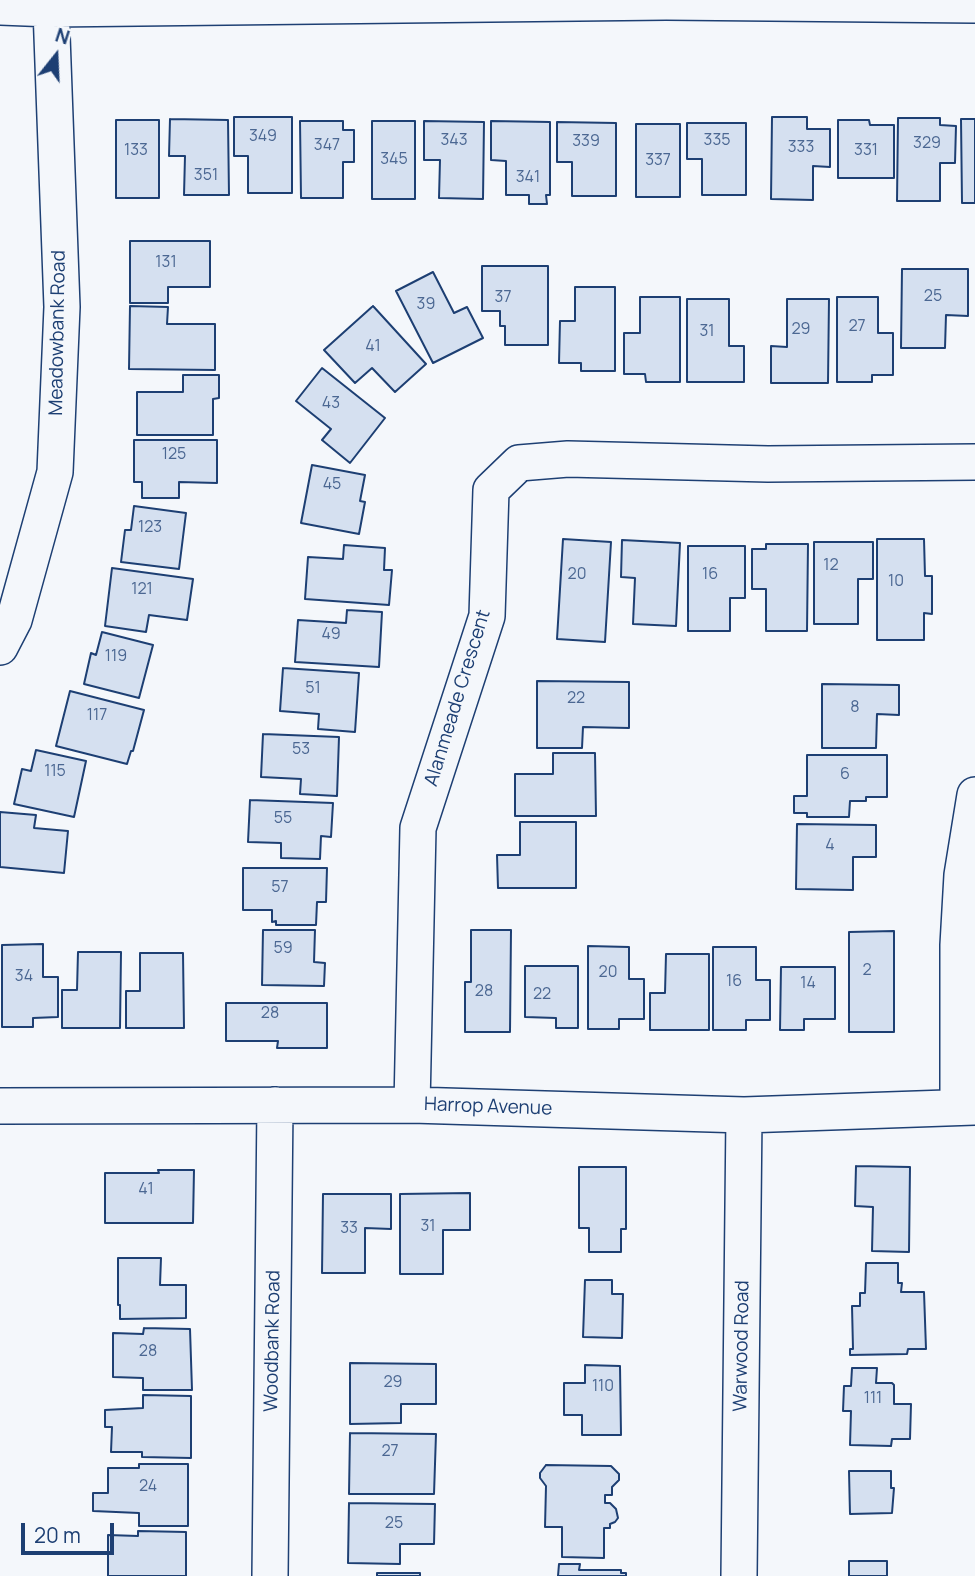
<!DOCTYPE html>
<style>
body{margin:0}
#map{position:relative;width:975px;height:1576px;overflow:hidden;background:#f4f7fb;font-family:Manrope,sans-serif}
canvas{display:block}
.north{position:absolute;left:21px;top:21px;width:70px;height:70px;-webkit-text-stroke:5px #f4f7fb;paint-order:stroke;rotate:18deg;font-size:19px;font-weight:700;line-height:28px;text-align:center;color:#1d3f73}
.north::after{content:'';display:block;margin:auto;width:24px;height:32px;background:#1d3f73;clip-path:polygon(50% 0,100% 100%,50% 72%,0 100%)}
.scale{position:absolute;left:21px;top:1523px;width:93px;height:32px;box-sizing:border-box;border:4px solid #1d3f73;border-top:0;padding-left:9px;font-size:21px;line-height:24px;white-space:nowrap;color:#1d3f73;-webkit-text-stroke:5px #f4f7fb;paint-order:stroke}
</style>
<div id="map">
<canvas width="975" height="1576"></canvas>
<div class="north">N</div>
<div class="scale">20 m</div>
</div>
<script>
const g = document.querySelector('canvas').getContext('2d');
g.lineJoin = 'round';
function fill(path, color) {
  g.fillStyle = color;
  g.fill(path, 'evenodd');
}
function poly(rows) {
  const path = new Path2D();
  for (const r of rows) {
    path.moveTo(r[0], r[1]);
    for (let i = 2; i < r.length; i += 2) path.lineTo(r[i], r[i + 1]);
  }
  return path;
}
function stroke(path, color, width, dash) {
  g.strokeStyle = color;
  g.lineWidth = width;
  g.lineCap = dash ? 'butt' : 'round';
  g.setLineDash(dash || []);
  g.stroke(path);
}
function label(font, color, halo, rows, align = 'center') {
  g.font = font + ' Manrope,sans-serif';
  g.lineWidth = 5;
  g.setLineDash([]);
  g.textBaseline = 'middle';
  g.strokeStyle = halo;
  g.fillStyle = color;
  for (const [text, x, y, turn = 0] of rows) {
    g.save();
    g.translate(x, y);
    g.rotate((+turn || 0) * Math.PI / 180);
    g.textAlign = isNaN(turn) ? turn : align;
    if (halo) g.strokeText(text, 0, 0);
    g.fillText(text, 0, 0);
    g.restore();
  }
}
const building = poly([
 [234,117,292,117,292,193,248,193,248,156,234,156,234,117],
 [772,117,807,117,807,129,830,129,830,167,813,166,813,200,771,199,772,117],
 [898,118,940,118,940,125,956,126,955,163,940,163,940,201,897,201,898,118],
 [170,119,228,120,229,195,184,195,185,156,169,156,170,119],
 [961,119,975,119,975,203,962,203,961,119],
 [116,120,159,120,159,198,116,198,116,120],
 [838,120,869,120,870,125,894,125,894,178,838,178,838,120],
 [300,121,343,121,343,130,354,130,354,162,343,162,343,198,301,198,300,121],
 [372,121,415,121,415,199,372,199,372,121],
 [424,121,484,122,483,199,439,198,440,160,424,160,424,121],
 [491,121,550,122,550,195,546,195,547,204,529,204,529,195,506,195,506,161,491,160,491,121],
 [557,122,616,123,616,196,572,196,572,162,557,162,557,122],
 [687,123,746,123,746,195,702,195,702,159,687,159,687,123],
 [636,124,680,124,680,197,636,197,636,124],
 [130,241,210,241,210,287,168,287,168,303,130,303,130,241],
 [482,266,548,266,548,345,505,345,505,326,500,326,500,311,482,311,482,266],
 [902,269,968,269,968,316,946,315,945,348,901,348,902,269],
 [433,272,454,313,467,307,483,338,433,363,396,291,433,272],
 [575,287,615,287,615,371,581,371,581,363,559,363,560,321,575,321,575,287],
 [640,297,680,297,680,382,646,382,645,374,624,374,624,333,640,333,640,297],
 [837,297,878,297,878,333,893,333,893,375,872,375,872,382,837,382,837,297],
 [687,299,729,299,729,346,744,346,744,382,687,382,687,299],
 [787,299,829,299,828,383,771,383,771,346,787,347,787,299],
 [130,306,168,307,167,324,215,324,215,370,129,369,130,306],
 [373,306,426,364,395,392,372,368,355,383,324,350,373,306],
 [322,368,385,418,350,463,322,440,331,429,296,401,322,368],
 [183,375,219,375,219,398,213,399,213,435,137,435,137,392,183,392,183,375],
 [134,440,217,440,217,483,179,482,179,498,142,498,142,482,134,482,134,440],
 [312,465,365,475,360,501,365,502,359,534,301,523,312,465],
 [134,506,186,513,179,569,121,562,125,530,131,530,134,506],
 [563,539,611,542,605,642,557,639,563,539],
 [877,539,924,539,925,576,932,576,932,614,924,613,924,640,877,640,877,539],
 [622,540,680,543,676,626,633,624,635,578,621,577,622,540],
 [814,542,873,542,873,579,858,579,858,624,814,624,814,542],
 [766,544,808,544,807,631,766,631,766,589,752,589,752,549,766,549,766,544],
 [344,545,385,548,384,570,392,570,389,605,305,599,308,557,343,559,344,545],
 [688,546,745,546,745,598,730,598,730,631,688,631,688,546],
 [112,568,193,579,187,620,149,615,146,632,105,626,112,568],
 [347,610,382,612,379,667,295,662,298,620,346,623,347,610],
 [102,632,153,645,139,698,84,684,91,653,96,655,102,632],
 [283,668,359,673,355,732,318,729,319,714,280,711,283,668],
 [537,681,629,682,629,728,583,727,582,748,537,748,537,681],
 [822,684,899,685,899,715,877,714,876,748,822,748,822,684],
 [70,691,144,710,133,751,131,751,127,764,56,746,70,691],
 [263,734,339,737,337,796,300,794,301,779,261,777,263,734],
 [36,750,86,761,74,817,14,804,22,769,31,771,36,750],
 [553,753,595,753,596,816,515,816,515,774,553,774,553,753],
 [807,755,887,755,887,797,866,797,866,801,850,801,849,817,807,817,807,813,794,813,794,796,807,796,807,755],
 [250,800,333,803,331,837,321,836,320,859,281,858,281,843,248,842,250,800],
 [0,812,36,815,34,828,68,831,64,873,0,867,0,812],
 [520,822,576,822,576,888,498,888,497,855,520,855,520,822],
 [797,824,876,825,876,857,853,857,853,890,796,889,797,824],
 [243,868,327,868,326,902,317,902,316,925,276,925,276,921,272,922,272,910,243,910,243,868],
 [263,930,315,930,314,962,325,963,324,986,262,985,263,930],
 [471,930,511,930,510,1032,465,1032,465,982,471,982,471,930],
 [894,931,894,1032,849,1032,849,932,894,931],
 [43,944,43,977,58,977,58,1017,33,1018,33,1027,2,1027,2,945,43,944],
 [588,946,629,947,629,979,644,979,644,1019,619,1019,619,1029,588,1029,588,946],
 [713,947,756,947,756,980,770,980,770,1020,746,1020,746,1030,713,1030,713,947],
 [78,952,121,952,120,1028,62,1028,62,990,77,990,78,952],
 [140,953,183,953,184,1028,126,1028,126,991,140,991,140,953],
 [666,954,709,954,709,1030,650,1030,650,993,665,993,666,954],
 [525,966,578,966,578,1028,556,1028,556,1018,525,1017,525,966],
 [781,967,835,967,835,1019,804,1019,804,1030,780,1030,781,967],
 [226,1003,327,1003,327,1048,277,1048,278,1041,226,1041,226,1003],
 [856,1166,910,1167,909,1252,872,1251,873,1207,855,1206,856,1166],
 [579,1167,626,1167,626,1229,621,1229,621,1252,589,1252,589,1228,579,1228,579,1167],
 [158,1170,194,1170,193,1223,105,1223,105,1173,159,1173,158,1170],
 [470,1193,470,1230,443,1230,443,1274,400,1274,400,1194,470,1193],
 [323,1194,391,1194,391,1229,365,1228,365,1273,322,1273,323,1194],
 [118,1258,161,1258,160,1285,186,1285,186,1318,120,1319,120,1305,118,1305,118,1258],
 [866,1263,898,1263,898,1283,902,1283,901,1292,924,1292,926,1349,908,1349,907,1354,850,1355,850,1349,853,1349,852,1306,860,1306,860,1293,865,1293,866,1263],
 [585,1280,612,1280,612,1294,623,1294,622,1338,583,1337,585,1280],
 [144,1328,190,1329,192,1390,143,1390,143,1378,113,1377,113,1333,143,1334,144,1328],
 [350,1363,436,1364,436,1404,401,1404,401,1423,350,1424,350,1363],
 [585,1365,620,1366,621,1435,582,1435,582,1415,564,1415,564,1383,585,1383,585,1365],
 [852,1368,877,1368,876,1383,892,1383,894,1385,894,1404,911,1404,910,1439,892,1439,891,1446,850,1445,851,1411,843,1411,844,1386,851,1386,852,1368],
 [143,1395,191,1396,191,1458,142,1457,142,1452,111,1452,112,1427,105,1427,105,1410,143,1408,143,1395],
 [350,1433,436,1434,434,1494,349,1494,350,1433],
 [139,1464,188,1464,188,1526,139,1526,139,1513,93,1511,93,1493,108,1493,108,1468,139,1468,139,1464],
 [546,1465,611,1466,619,1474,619,1480,612,1487,612,1495,605,1495,605,1503,610,1503,616,1509,618,1518,615,1522,610,1524,610,1528,604,1528,604,1558,562,1557,562,1527,545,1527,546,1486,540,1478,540,1473,546,1465],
 [849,1471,891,1471,891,1488,894,1488,892,1513,850,1514,849,1471],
 [349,1503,435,1504,434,1544,400,1544,400,1564,348,1563,349,1503],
 [138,1531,186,1532,186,1576,108,1576,108,1535,138,1536,138,1531],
 [849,1561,887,1561,887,1576,849,1576,849,1561],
 [559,1564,580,1564,579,1570,621,1570,621,1573,626,1573,626,1576,558,1576,559,1564],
 [377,1573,420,1573,420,1576,377,1576,377,1573]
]);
const minor = poly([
 [0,7,51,9,666,2,975,5],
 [0,647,14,620,55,472,62,307,51,9],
 [412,1105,418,828,487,616,491,490,519,463,568,459,768,464,975,462],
 [0,1106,412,1105,744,1115,975,1107],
 [958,1106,958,945,962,875,975,795],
 [270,1576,275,1105],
 [739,1576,744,1115]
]);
const numberNames = [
 ["349",263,137],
 ["343",454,141],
 ["335",717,141],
 ["339",586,142],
 ["329",927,144],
 ["347",327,146],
 ["333",801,148],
 ["133",136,151],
 ["331",866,151],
 ["345",394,160],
 ["337",658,161],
 ["351",206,176],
 ["341",528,178],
 ["131",166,263],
 ["25",933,297],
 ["37",503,298],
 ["39",426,305],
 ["27",857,327],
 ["29",801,330],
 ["31",707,332],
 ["41",373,347],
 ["43",331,404],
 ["125",174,455],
 ["45",332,485],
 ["123",150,528],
 ["12",831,566],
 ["20",577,575],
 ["16",710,575],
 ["10",896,582],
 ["121",142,590],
 ["49",331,635],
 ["119",116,657],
 ["51",313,689],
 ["22",576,699],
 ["8",855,708],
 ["117",97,716],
 ["53",301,750],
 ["115",55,772],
 ["6",845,775],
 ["55",283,819],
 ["4",830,846],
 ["57",280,888],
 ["59",283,949],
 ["2",867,971],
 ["20",608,973],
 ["34",24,977],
 ["16",734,982],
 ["14",808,984],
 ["28",484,992],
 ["22",542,995],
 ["28",270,1014],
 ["41",146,1190],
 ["31",428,1227],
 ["33",349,1229],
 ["28",148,1352],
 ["29",393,1383],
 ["110",603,1387],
 ["111",873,1399],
 ["27",390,1452],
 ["24",148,1487],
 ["25",394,1524]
];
const streetNames = [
 ["Meadowbank Road",58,333,-89],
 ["Alanmeade Crescent",458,698,-73],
 ["Harrop Avenue",488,1107,2],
 ["Woodbank Road",273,1341,-89],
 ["Warwood Road",742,1346,-89]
];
fill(building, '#d5e0f0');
stroke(building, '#1d3f73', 2);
stroke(minor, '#1d3f73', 38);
stroke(minor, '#f4f7fb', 35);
label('16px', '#4b6792', null, numberNames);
label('19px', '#1d3f73', '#f4f7fb', streetNames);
</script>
